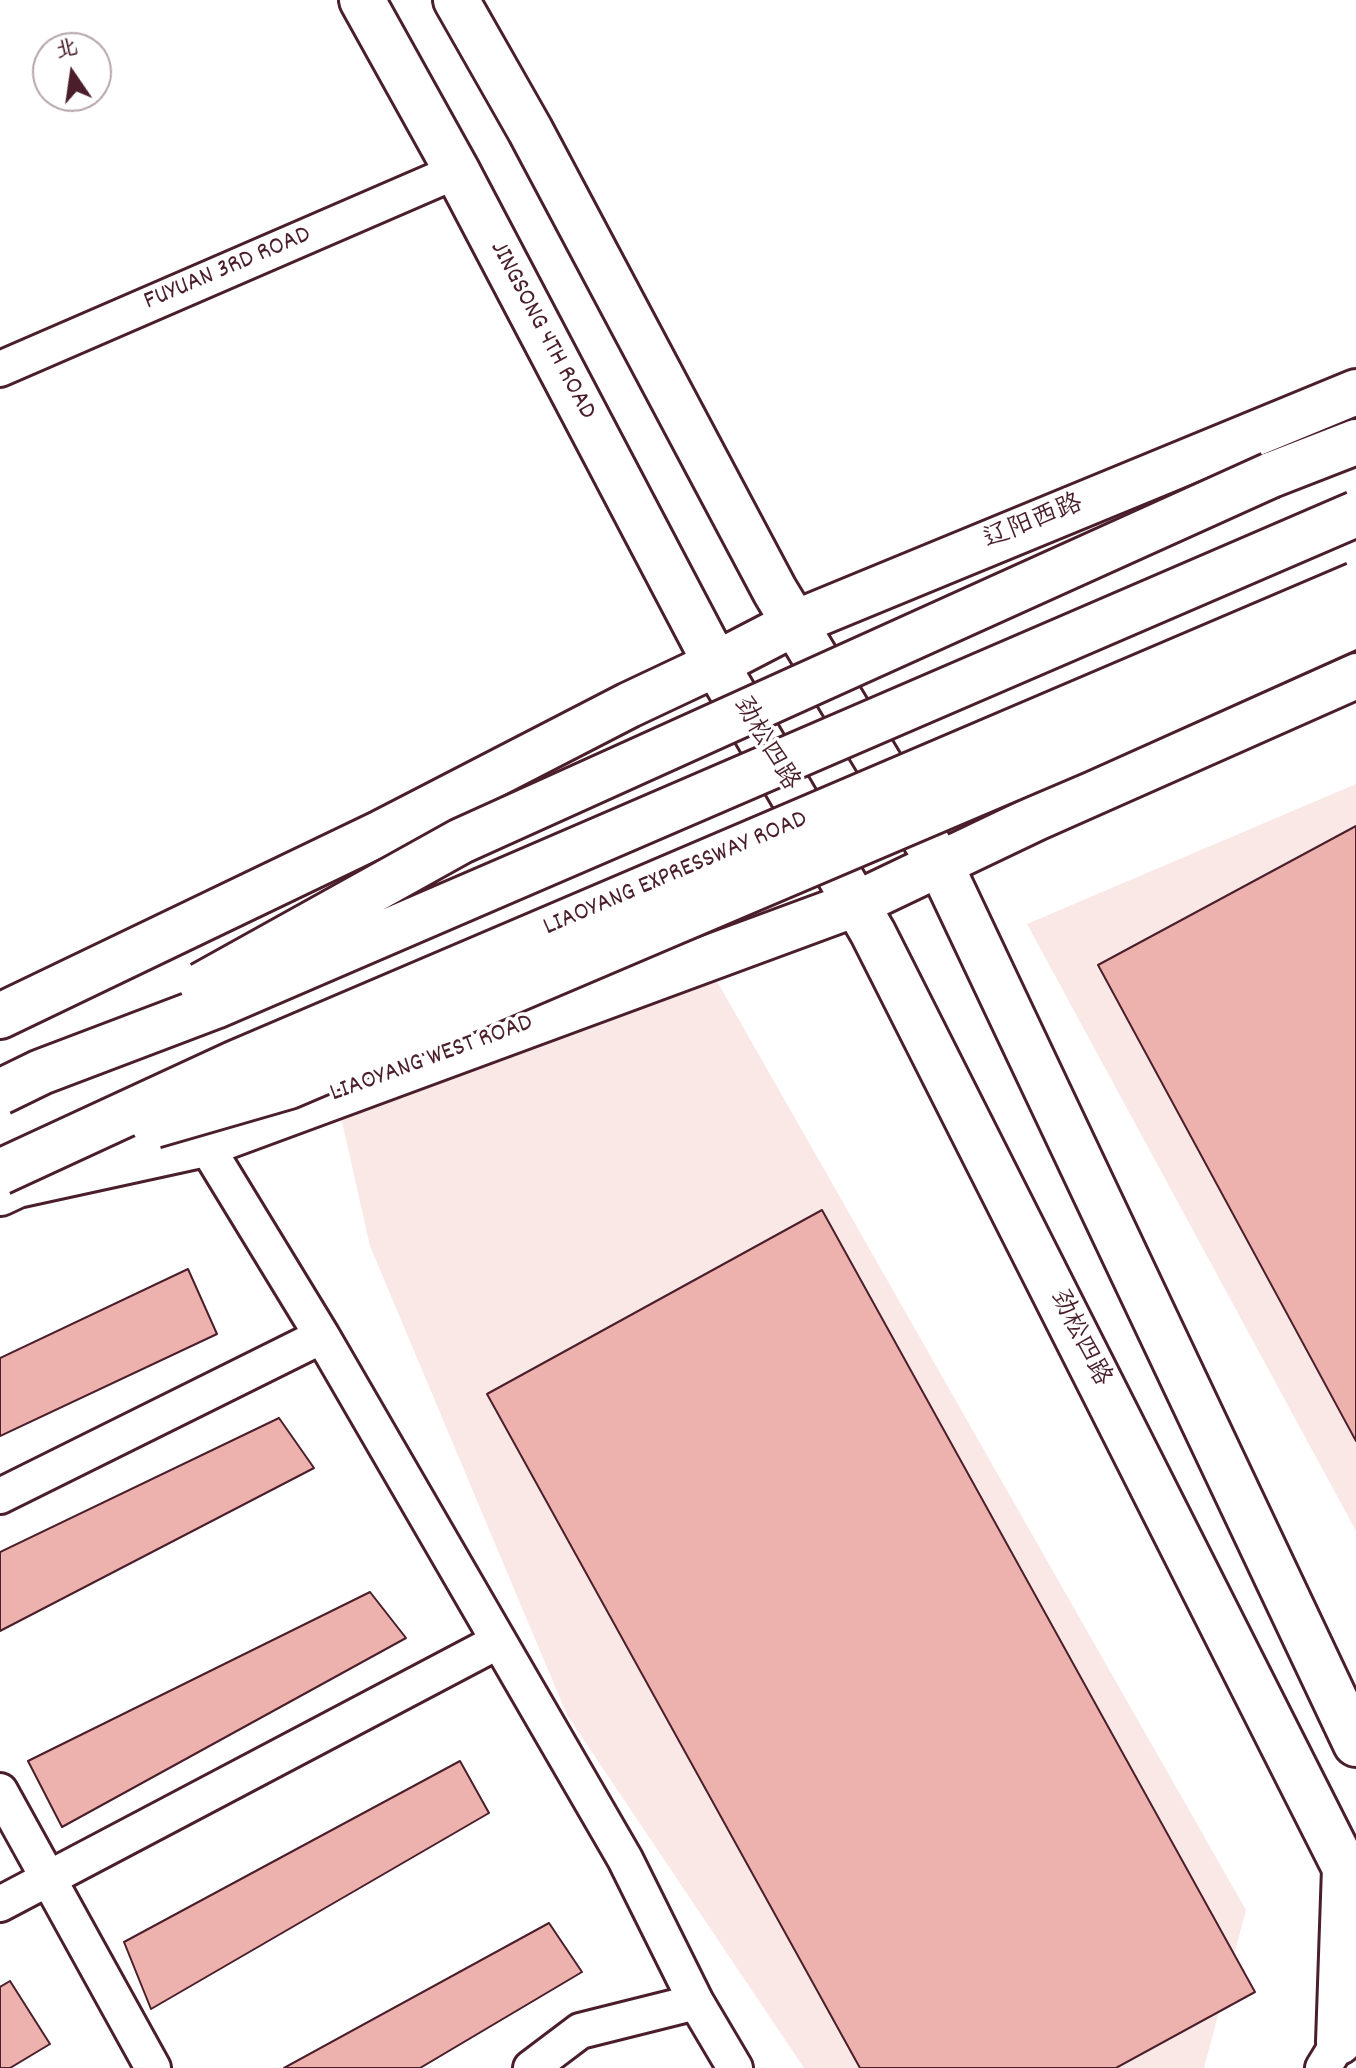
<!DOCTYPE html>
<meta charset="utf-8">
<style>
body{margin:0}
#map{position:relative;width:1356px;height:2068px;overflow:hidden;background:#fff;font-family:Dekko,"LXGW WenKai TC",sans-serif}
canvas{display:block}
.north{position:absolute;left:32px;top:32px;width:80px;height:80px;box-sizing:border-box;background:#fff;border:2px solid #b7a5aa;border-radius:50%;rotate:347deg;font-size:22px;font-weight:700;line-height:32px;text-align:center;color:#4a1f2b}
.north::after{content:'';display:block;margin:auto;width:28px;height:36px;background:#4a1f2b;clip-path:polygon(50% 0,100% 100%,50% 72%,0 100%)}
</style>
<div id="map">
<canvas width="1356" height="2068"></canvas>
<div class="north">北</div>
</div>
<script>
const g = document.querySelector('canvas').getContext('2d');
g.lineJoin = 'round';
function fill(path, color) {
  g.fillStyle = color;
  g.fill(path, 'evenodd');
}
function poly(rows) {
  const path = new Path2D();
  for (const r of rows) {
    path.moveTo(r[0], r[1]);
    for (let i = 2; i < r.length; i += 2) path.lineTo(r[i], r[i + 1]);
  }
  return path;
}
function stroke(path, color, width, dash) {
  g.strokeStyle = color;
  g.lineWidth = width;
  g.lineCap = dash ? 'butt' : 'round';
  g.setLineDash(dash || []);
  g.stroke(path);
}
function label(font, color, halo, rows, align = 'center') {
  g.font = font + ' Dekko,"LXGW WenKai TC",sans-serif';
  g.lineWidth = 7;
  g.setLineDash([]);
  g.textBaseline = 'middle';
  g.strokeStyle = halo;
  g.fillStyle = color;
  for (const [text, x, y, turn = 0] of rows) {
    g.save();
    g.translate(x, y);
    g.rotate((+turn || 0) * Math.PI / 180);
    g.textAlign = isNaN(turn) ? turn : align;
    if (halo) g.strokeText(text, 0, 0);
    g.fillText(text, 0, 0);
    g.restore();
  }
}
const built = poly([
 [1356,784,1356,1531,1027,924],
 [714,976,1246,1910,1204,2068,804,2068,567,1715,370,1246,340,1113]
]);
const building = poly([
 [1356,826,1356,1441,1098,965,1356,826],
 [822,1210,1255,1992,1116,2068,860,2068,487,1394,822,1210],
 [188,1269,217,1334,0,1436,0,1358,188,1269],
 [279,1418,314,1468,0,1631,0,1552,279,1418],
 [370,1592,406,1638,62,1827,28,1761,370,1592],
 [460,1761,489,1813,151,2009,124,1942,460,1761],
 [549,1923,582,1972,420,2068,284,2068,549,1923],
 [10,1981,50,2044,10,2068,0,2068,0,1987,10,1981]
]);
const street = poly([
 [0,369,457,171],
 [205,1144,322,1336,625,1859,696,2002,735,2068],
 [0,1496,322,1336],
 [0,1791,153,2068],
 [0,1904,497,1642],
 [531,2068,580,2031,696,2002],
 [1323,2068,1339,2042]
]);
const secondary = poly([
 [362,0,457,171,716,664,873,933,1345,1868,1339,2042],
 [456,0,530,130,775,591,940,864,1356,1744]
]);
const primary = poly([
 [0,1016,381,833,629,705,716,664,795,623,1356,392],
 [0,1193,17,1185,205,1144,858,903,1036,818,1356,676]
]);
const highway = poly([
 [1271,475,1356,442]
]);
const highwayBridge = poly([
 [202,985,461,841,1271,475],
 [0,1092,41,1072,215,1006,1356,514],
 [154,1125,289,1086,1075,751,1356,625],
 [0,1172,236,1063,1356,585]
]);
const streetNames = [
 ["FUYUAN 3RD ROAD",228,270,-23],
 ["JINGSONG 4TH ROAD",541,331,62],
 ["辽阳西路",1034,524,-22],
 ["劲松四路",764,745,59],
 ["LIAOYANG EXPRESSWAY ROAD",676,875,-23],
 ["LIAOYANG WEST ROAD",432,1060,-20],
 ["劲松四路",1078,1339,63]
];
fill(built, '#fae8e7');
fill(building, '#eeb2ae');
stroke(building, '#4a1f2b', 2);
stroke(street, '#4a1f2b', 40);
stroke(secondary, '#4a1f2b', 50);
stroke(primary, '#4a1f2b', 50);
stroke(highway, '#4a1f2b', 50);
stroke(street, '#fff', 34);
stroke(secondary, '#fff', 44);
stroke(primary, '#fff', 44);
stroke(highway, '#fff', 44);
stroke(highwayBridge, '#4a1f2b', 50, []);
stroke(highwayBridge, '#fff', 44);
label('26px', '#4a1f2b', '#fff', streetNames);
</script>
